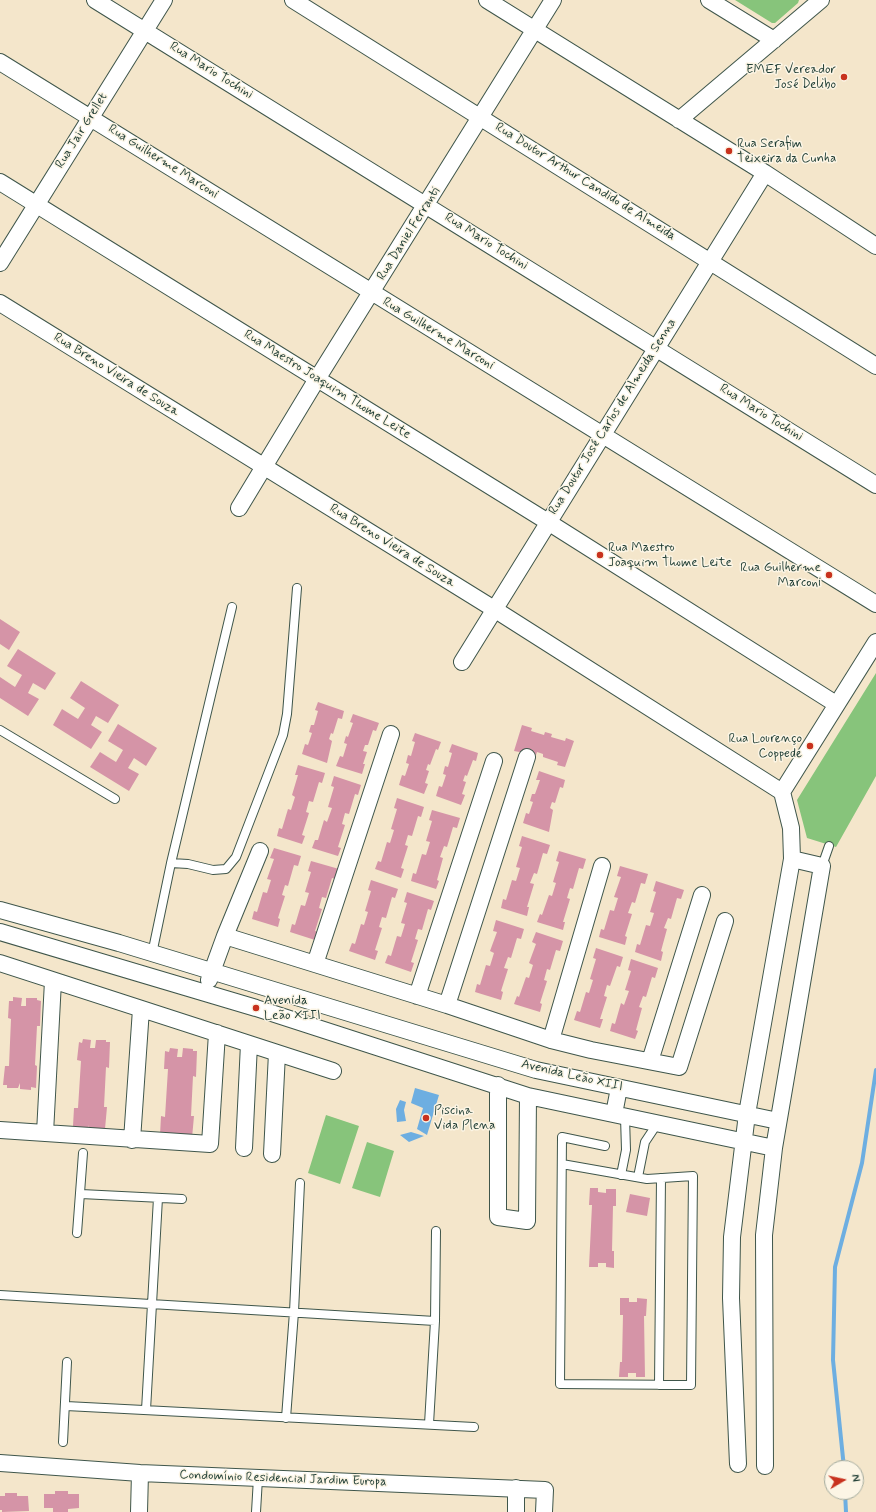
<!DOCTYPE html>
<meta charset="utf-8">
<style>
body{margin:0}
#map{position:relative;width:876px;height:1512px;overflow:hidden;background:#f4e6cb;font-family:Mynerve,sans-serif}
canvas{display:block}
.north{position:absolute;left:824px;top:1460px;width:40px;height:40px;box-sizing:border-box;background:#fcf5e5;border:1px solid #a4ab9e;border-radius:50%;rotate:81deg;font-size:11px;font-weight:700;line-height:16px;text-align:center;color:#1f3d34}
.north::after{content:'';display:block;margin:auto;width:14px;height:18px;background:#c8321e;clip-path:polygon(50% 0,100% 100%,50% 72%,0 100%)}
</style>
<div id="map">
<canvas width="876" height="1512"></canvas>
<div class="north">N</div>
</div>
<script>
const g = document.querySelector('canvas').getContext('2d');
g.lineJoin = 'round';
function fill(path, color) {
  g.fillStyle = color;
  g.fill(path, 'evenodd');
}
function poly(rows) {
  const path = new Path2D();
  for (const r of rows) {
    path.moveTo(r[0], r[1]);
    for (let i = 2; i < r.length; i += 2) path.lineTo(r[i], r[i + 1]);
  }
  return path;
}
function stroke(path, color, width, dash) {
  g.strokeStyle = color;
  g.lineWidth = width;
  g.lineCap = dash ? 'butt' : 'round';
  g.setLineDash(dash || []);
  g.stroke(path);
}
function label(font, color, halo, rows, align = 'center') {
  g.font = font + ' Mynerve,sans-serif';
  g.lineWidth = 3;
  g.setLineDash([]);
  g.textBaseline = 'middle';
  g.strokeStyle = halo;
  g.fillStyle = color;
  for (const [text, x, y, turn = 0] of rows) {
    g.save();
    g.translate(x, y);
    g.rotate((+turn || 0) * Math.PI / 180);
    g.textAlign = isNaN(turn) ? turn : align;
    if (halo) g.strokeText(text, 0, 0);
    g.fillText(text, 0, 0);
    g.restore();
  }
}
const green = poly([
 [735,0,799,0,798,3,775,23,772,23],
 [876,673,876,776,836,847,807,838,797,800],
 [326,1115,359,1126,340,1184,308,1173],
 [367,1142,394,1151,380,1197,352,1188]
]);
const water = poly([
 [415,1088,439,1095,427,1135,417,1129,423,1108,411,1103],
 [400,1100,406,1102,404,1110,406,1121,397,1122,396,1109],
 [411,1132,424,1136,409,1142,400,1135]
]);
const stream = poly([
 [844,1468,833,1360,835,1267,862,1163,876,1070],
 [845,1492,846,1512]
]);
const building = poly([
 [0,619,20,632,9,650,0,644],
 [18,649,56,673,45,690,33,683,28,693,39,699,28,716,0,698,0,677,15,687,22,675,7,666],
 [81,681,119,705,108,723,96,716,91,725,102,732,91,749,53,725,62,709,78,719,85,708,70,698],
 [318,702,344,711,342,719,338,718,333,734,331,733,329,739,332,741,327,763,302,754,305,744,308,745,312,733,309,732,311,725,314,725,318,711,315,710],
 [353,714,379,723,376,731,373,730,368,745,365,745,363,751,367,752,363,764,365,764,362,774,336,766,340,756,343,757,347,744,344,743,346,736,348,737,353,723,350,722],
 [118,724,157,748,146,766,134,758,128,768,139,774,129,791,90,767,100,752,116,762,123,750,108,741],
 [522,725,532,728,531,731,544,735,545,732,552,734,551,737,565,741,566,738,574,741,565,767,557,765,558,762,543,757,543,754,537,752,536,755,514,751],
 [415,733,441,742,438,750,436,749,430,765,428,764,426,770,429,771,425,783,428,784,424,794,399,785,402,775,405,776,409,764,406,763,408,755,411,756,415,742,412,741],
 [452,744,478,753,476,761,473,760,467,776,465,775,463,781,466,782,462,794,465,795,461,805,436,796,439,786,442,787,446,775,443,774,445,766,448,767,452,753,449,752],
 [298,765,325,773,322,783,319,782,313,802,309,801,306,812,309,813,302,835,305,836,302,844,277,836,279,828,282,829,288,809,291,810,295,797,292,795,298,775,295,775],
 [539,771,565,780,563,788,560,787,555,803,552,802,550,808,553,810,549,832,523,823,526,813,529,814,533,802,530,801,532,794,535,794,540,780,536,780],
 [334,776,361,785,358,795,355,794,349,814,345,813,342,824,345,825,338,847,341,848,338,856,312,848,315,840,318,840,324,820,327,822,332,808,328,807,334,787,331,786],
 [397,798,424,807,421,817,418,816,412,836,408,835,405,845,408,846,401,868,404,869,401,878,375,869,378,861,381,862,387,842,390,843,394,830,391,829,397,809,394,808],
 [432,810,460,818,457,828,453,827,447,847,444,846,440,857,443,858,437,880,439,881,436,889,411,881,413,873,416,874,422,854,426,855,430,842,426,841,432,821,429,820],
 [522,836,550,845,547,854,543,853,537,874,534,873,530,883,534,884,527,907,529,907,527,916,501,908,503,899,506,900,512,880,516,881,520,868,516,867,522,847,519,846],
 [274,848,301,856,298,866,294,865,288,886,285,885,282,895,285,896,278,918,280,919,278,927,252,919,254,911,257,912,263,892,267,893,271,880,267,879,274,859,270,858],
 [559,851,586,859,583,869,579,868,573,889,570,888,567,898,570,899,563,922,565,922,563,930,537,922,540,914,542,915,549,895,552,896,556,883,553,882,559,862,556,861],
 [311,861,339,869,335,879,332,878,326,898,322,897,319,908,322,909,315,931,318,932,315,940,290,932,292,924,295,925,301,905,305,906,309,893,305,892,311,872,308,871],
 [620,866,648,874,645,884,641,883,635,903,632,902,628,913,632,914,625,936,627,937,625,945,599,937,601,929,604,930,610,910,614,911,618,898,614,897,621,877,617,876],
 [371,880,398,889,395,898,392,897,386,918,382,917,379,927,382,928,375,950,378,951,375,960,349,951,352,943,355,944,361,924,364,925,368,912,365,911,371,891,368,890],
 [656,881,684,890,681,899,677,898,671,919,668,918,664,928,667,929,661,951,663,952,661,961,635,952,637,944,640,945,646,925,650,926,654,913,650,912,656,892,653,891],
 [407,892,434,901,431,910,428,909,422,930,418,929,415,939,418,940,411,962,414,963,411,972,385,963,388,955,391,956,397,936,401,937,405,924,401,923,407,903,404,902],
 [496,920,524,929,521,939,517,938,511,958,508,957,504,968,508,969,501,991,503,992,501,1000,475,992,477,984,480,985,486,965,490,966,494,953,490,951,497,932,493,931],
 [536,932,563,941,560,951,556,950,550,970,547,969,544,980,547,981,540,1003,542,1004,540,1012,514,1004,517,996,519,997,526,977,529,978,533,965,529,963,536,944,532,942],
 [596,948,623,957,620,967,617,966,610,986,607,985,604,996,607,997,600,1019,603,1019,600,1028,574,1020,577,1011,580,1012,586,992,589,993,593,980,590,979,596,959,593,958],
 [631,959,658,968,655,978,652,977,646,997,643,996,639,1007,642,1008,636,1030,638,1031,635,1039,610,1031,612,1023,615,1024,621,1003,624,1005,629,991,625,990,631,971,628,970],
 [13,997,22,998,21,1006,26,1006,26,998,37,998,37,1000,41,1001,40,1026,37,1026,35,1065,37,1066,36,1088,31,1087,31,1090,20,1089,20,1083,18,1088,7,1088,7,1085,3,1085,5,1066,9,1066,11,1019,8,1018,9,1001,13,1001],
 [83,1039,91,1040,90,1048,95,1048,96,1040,106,1040,106,1042,110,1042,109,1068,106,1067,104,1107,107,1107,105,1129,89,1131,89,1125,88,1130,76,1129,76,1127,73,1126,74,1108,78,1108,81,1061,77,1060,79,1042,82,1043],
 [170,1048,178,1049,177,1057,182,1057,183,1048,193,1049,193,1051,197,1051,196,1077,193,1076,191,1116,194,1116,192,1138,176,1140,176,1134,160,1135,161,1116,165,1117,168,1069,164,1069,165,1051,169,1052],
 [590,1188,598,1188,598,1192,606,1193,606,1189,616,1189,616,1206,613,1206,612,1251,614,1251,614,1268,606,1267,606,1263,598,1263,598,1267,589,1267,592,1205,589,1205],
 [630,1194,650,1198,647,1216,626,1212],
 [620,1298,629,1298,629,1302,637,1302,637,1298,647,1299,646,1316,644,1316,645,1377,636,1377,636,1373,628,1373,628,1377,619,1377,620,1362,622,1362,623,1315,620,1315],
 [55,1491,68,1491,68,1494,79,1494,79,1508,68,1509,68,1512,53,1512,53,1508,44,1508,44,1494,55,1494],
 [5,1493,17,1493,17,1496,28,1496,29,1511,2,1512,2,1510,0,1510,0,1496,5,1496]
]);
const service = poly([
 [0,730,115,799],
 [171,863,188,864,213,870,226,869,236,857,283,735,287,714,297,588],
 [822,866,829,846],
 [152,954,171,863,232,607],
 [562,1164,647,1179,693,1176,691,1385,560,1384,562,1137,605,1146],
 [621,1175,626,1150,625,1117],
 [638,1177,645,1142,657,1124],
 [81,1194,182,1199],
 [77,1233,83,1153],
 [0,1295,435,1321],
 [659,1385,661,1178],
 [66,1406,474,1427],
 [146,1410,158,1198],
 [286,1418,294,1312,300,1183],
 [429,1424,435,1321,436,1231],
 [63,1442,67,1362],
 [256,1512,258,1478]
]);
const minor = poly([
 [95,0,876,485],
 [293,0,876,366],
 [487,0,765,173,876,246],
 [709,0,774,40],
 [0,62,876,604],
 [679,120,821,0],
 [0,182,548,522,836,704],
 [0,263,164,0],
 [0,303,494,609,782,792],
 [239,508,317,379,553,0],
 [462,662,765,173],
 [782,792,876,642],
 [0,910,119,943,536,1070,778,1121],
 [0,932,256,1008,528,1096,774,1148],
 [225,936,447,1005,551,1040,591,1050,679,1067,725,921],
 [0,963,333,1071],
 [315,964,391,734],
 [209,980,225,936,260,851],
 [417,996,494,761],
 [447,1005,527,757],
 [551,1040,602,866],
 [650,1061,702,895],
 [498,1085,498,1217,527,1221,528,1096],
 [614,1114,619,1088],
 [0,1130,210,1144,217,1033],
 [45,1133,53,981],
 [132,1140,141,1009],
 [244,1148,249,1044],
 [272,1154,277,1053],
 [0,1463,140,1473,545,1490,544,1512],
 [738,1464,731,1298,732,1237,747,1114,792,859,791,828,782,792],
 [765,1466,764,1235,774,1148,822,866,792,859],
 [139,1512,140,1473],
 [516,1512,516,1488]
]);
const markers = [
 [844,77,4,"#c8321e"],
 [729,151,4,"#c8321e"],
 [600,555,4,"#c8321e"],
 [829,575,4,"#c8321e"],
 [810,746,4,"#c8321e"],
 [256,1008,4,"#c8321e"],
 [426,1118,4,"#c8321e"]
];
const poiNames = [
 ["EMEF Vereador",836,70,"right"],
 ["José Delibo",836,85,"right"],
 ["Rua Serafim",737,144],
 ["Teixeira da Cunha",737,159],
 ["Rua Maestro",608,548],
 ["Joaquim Thome Leite",608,563],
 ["Rua Guilherme",821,568,"right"],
 ["Marconi",821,583,"right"],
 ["Rua Lourenço",802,739,"right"],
 ["Coppede",802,754,"right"],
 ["Avenida",264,1001],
 ["Leão XIII",264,1016],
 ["Piscina",434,1111],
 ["Vida Plena",434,1126]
];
const streetNames = [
 ["Rua Mario Tochini",211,71,32],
 ["Rua Jair Grellet",82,131,-58],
 ["Rua Guilherme Marconi",163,162,32],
 ["Rua Doutor Arthur Candido de Almeida",585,182,32],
 ["Rua Daniel Ferranti",409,234,-58],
 ["Rua Mario Tochini",486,242,32],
 ["Rua Guilherme Marconi",438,334,31],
 ["Rua Breno Vieira de Souza",116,375,32],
 ["Rua Maestro Joaquim Thome Leite",327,385,32],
 ["Rua Mario Tochini",761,413,32],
 ["Rua Doutor José Carlos de Almeida Senna",613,417,-58],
 ["Rua Breno Vieira de Souza",392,546,32],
 ["Avenida Leão XIII",572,1076,13],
 ["Condomínio Residencial Jardim Europa",283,1479,2]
];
fill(green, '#87c47b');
fill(water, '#6daee1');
stroke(stream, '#6daee1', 4);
fill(building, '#d594a7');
stroke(service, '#3f564b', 10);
stroke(minor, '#3f564b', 18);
stroke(service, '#fff', 8);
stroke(minor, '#fff', 16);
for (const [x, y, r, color] of markers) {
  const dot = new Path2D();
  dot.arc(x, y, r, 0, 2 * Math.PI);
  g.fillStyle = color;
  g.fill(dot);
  stroke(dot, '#fcf5e5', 1.5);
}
label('13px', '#1f3d34', '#fcf5e5', poiNames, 'left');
label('13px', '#1f3d34', '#fcf5e5', streetNames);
</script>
